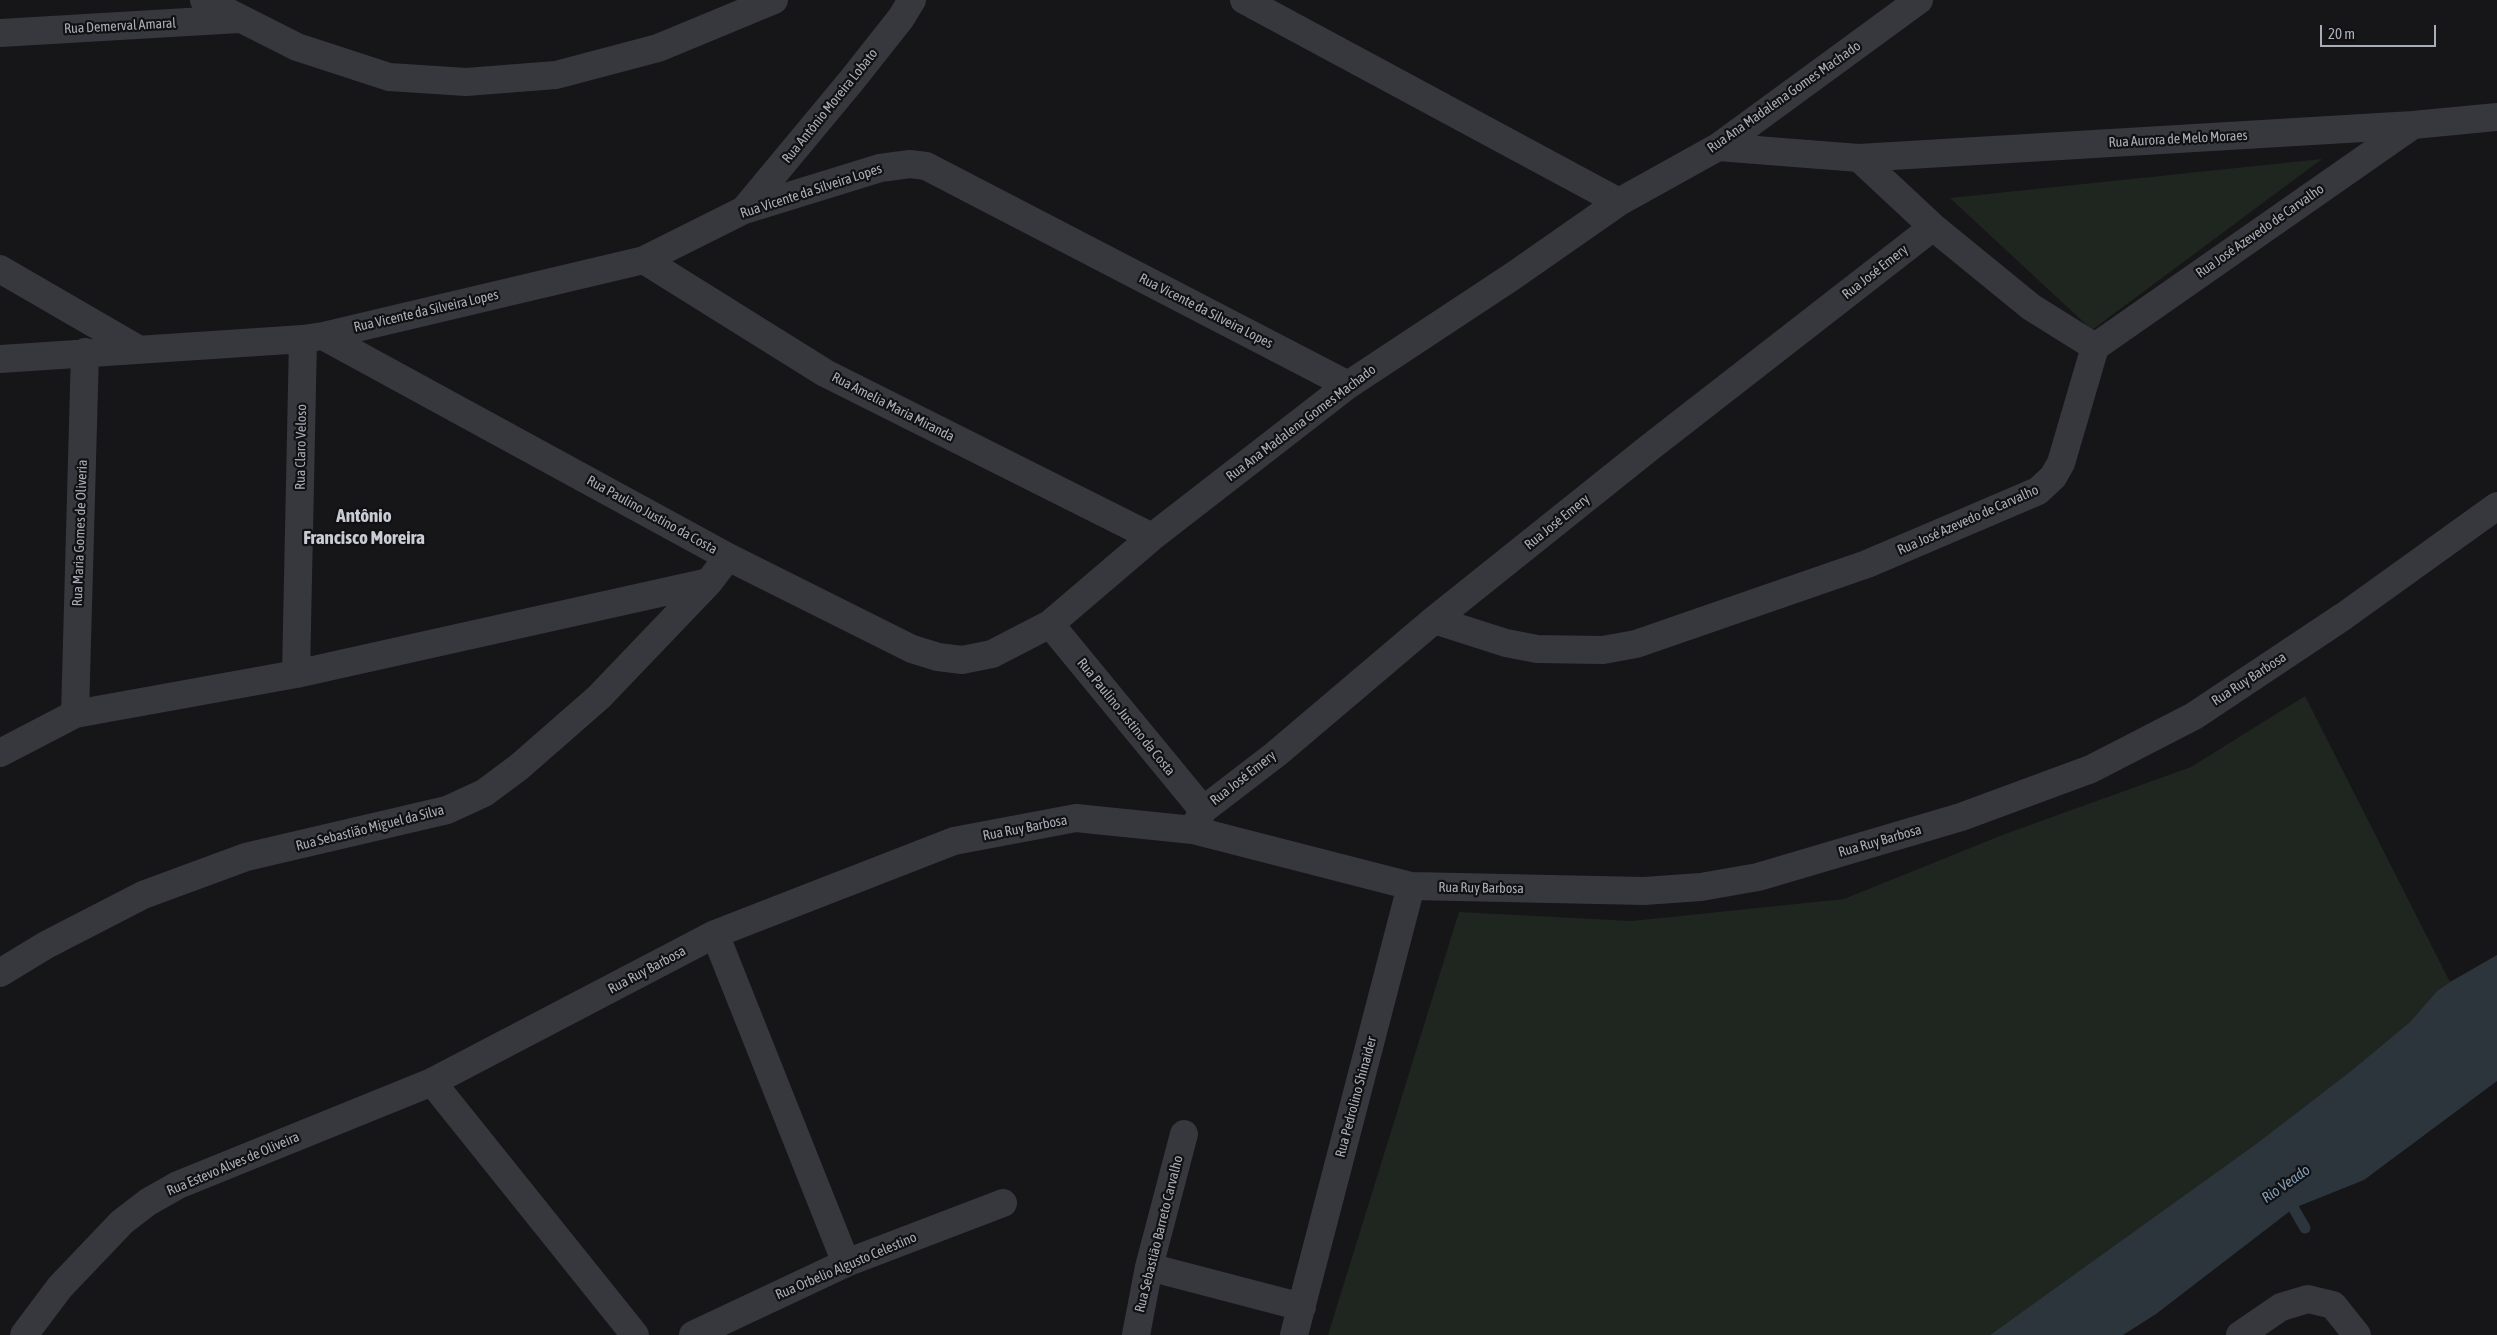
<!DOCTYPE html>
<meta charset="utf-8">
<style>
body{margin:0}
#map{position:relative;width:2497px;height:1335px;overflow:hidden;background:#161618;font-family:"Asap Condensed",sans-serif}
canvas{display:block}
.scale{position:absolute;left:2320px;top:25px;width:116px;height:22px;box-sizing:border-box;border:2px solid #a8adb8;border-top:0;padding-left:6px;font-size:15px;line-height:18px;white-space:nowrap;color:#a8adb8;-webkit-text-stroke:4px #111113;paint-order:stroke}
</style>
<div id="map">
<canvas width="2497" height="1335"></canvas>
<div class="scale">20 m</div>
</div>
<script>
const g = document.querySelector('canvas').getContext('2d');
g.lineJoin = 'round';
function fill(path, color) {
  g.fillStyle = color;
  g.fill(path, 'evenodd');
}
function poly(rows) {
  const path = new Path2D();
  for (const r of rows) {
    path.moveTo(r[0], r[1]);
    for (let i = 2; i < r.length; i += 2) path.lineTo(r[i], r[i + 1]);
  }
  return path;
}
function stroke(path, color, width, dash) {
  g.strokeStyle = color;
  g.lineWidth = width;
  g.lineCap = dash ? 'butt' : 'round';
  g.setLineDash(dash || []);
  g.stroke(path);
}
function label(font, color, halo, rows, align = 'center') {
  g.font = font + ' "Asap Condensed",sans-serif';
  g.lineWidth = 4.5;
  g.setLineDash([]);
  g.textBaseline = 'middle';
  g.strokeStyle = halo;
  g.fillStyle = color;
  for (const [text, x, y, turn = 0] of rows) {
    g.save();
    g.translate(x, y);
    g.rotate((+turn || 0) * Math.PI / 180);
    g.textAlign = isNaN(turn) ? turn : align;
    if (halo) g.strokeText(text, 0, 0);
    g.fillText(text, 0, 0);
    g.restore();
  }
}
const green = poly([
 [2322,159,2092,330,1950,198],
 [2305,696,2450,982,2437,991,2410,1022,2351,1071,2256,1144,1990,1335,1328,1335,1459,912,1632,921,1844,899,2005,834,2191,767]
]);
const water = poly([
 [2497,955,2497,1081,2364,1180,2294,1208,2156,1314,2123,1335,1990,1335,2256,1144,2351,1071,2410,1022,2437,991,2450,982]
]);
const stream = poly([
 [2286,1195,2305,1228]
]);
const street = poly([
 [204,0,297,47,389,77,466,82,556,75,658,48,774,0],
 [1244,0,1619,202],
 [0,33,239,19],
 [1718,147,1859,158,1933,227,2031,307,2095,347],
 [1859,158,2413,125,2497,117],
 [744,210,852,80,901,18,912,0],
 [644,260,825,373,1152,537],
 [0,269,138,349],
 [323,336,728,557,912,649,938,657,962,660,992,654,1050,624,1152,537,1348,385,1513,276,1619,202,1718,147,1919,0],
 [0,359,303,339,323,336,644,260,744,210,880,168,910,164,926,166,1348,385],
 [1434,620,1506,643,1537,649,1603,650,1636,644,1867,564,2038,491,2053,477,2061,463,2095,347,2413,125],
 [1050,624,1203,810],
 [296,674,303,339],
 [75,714,85,352],
 [0,753,75,714,296,674,709,582],
 [1193,830,1203,810,1276,754,1434,620,1649,448,1933,227],
 [715,934,846,1263],
 [0,973,46,945,143,895,246,857,447,810,484,793,519,767,599,697,709,582,728,557],
 [432,1082,635,1335],
 [1149,1267,1302,1307],
 [24,1335,60,1287,122,1222,148,1202,178,1185,432,1082,715,934,954,841,1076,818,1193,830,1411,886,1644,891,1701,887,1758,877,1961,817,2091,769,2194,716,2344,616,2497,506],
 [693,1335,846,1263,1003,1203],
 [1136,1335,1149,1267,1184,1134],
 [1294,1335,1411,886],
 [2240,1335,2281,1307,2308,1299,2333,1305,2357,1335]
]);
const streetNames = [
 ["Rua Demerval Amaral",120,26,-3],
 ["Rua Ana Madalena Gomes Machado",1784,97,-35],
 ["Rua Antônio Moreira Lobato",830,106,-51],
 ["Rua Aurora de Melo Moraes",2178,139,-3],
 ["Rua Vicente da Silveira Lopes",811,191,-18],
 ["Rua José Azevedo de Carvalho",2260,231,-35],
 ["Rua José Emery",1875,272,-38],
 ["Rua Vicente da Silveira Lopes",426,311,-13],
 ["Rua Vicente da Silveira Lopes",1206,311,27],
 ["Rua Amelia Maria Miranda",893,407,27],
 ["Rua Ana Madalena Gomes Machado",1301,423,-37],
 ["Rua Claro Veloso",301,447,-89],
 ["Rua Paulino Justino da Costa",652,515,29],
 ["Rua José Azevedo de Carvalho",1968,520,-24],
 ["Rua José Emery",1557,522,-39],
 ["Rua Maria Gomes de Oliveria",80,533,-88],
 ["Rua Ruy Barbosa",2249,679,-33],
 ["Rua Paulino Justino da Costa",1126,717,51],
 ["Rua José Emery",1243,778,-38],
 ["Rua Sebastião Miguel da Silva",370,828,-14],
 ["Rua Ruy Barbosa",1025,828,-11],
 ["Rua Ruy Barbosa",1880,841,-16],
 ["Rua Ruy Barbosa",1481,888,1],
 ["Rua Ruy Barbosa",647,970,-28],
 ["Rua Pedrolino Shinaider",1356,1097,-75],
 ["Rua Estevo Alves de Oliveira",233,1164,-23],
 ["Rua Sebastião Barreto Carvalho",1159,1234,-76],
 ["Rua Orbelio Algusto Celestino",846,1266,-23]
];
const waterNames = [
 ["Rio Veado",2286,1184,-35]
];
const districtNames = [
 ["Antônio",364,516],
 ["Francisco Moreira",364,538]
];
fill(green, '#1e261f');
fill(water, '#2c353c');
stroke(stream, '#2c353c', 11);
stroke(street, '#37383d', 28);
label('14px', '#a8adb8', '#111113', streetNames);
label('italic 15px', '#7f9bb3', '#111113', waterNames);
label('bold 19px', '#c9ccd4', '#111113', districtNames);
</script>
